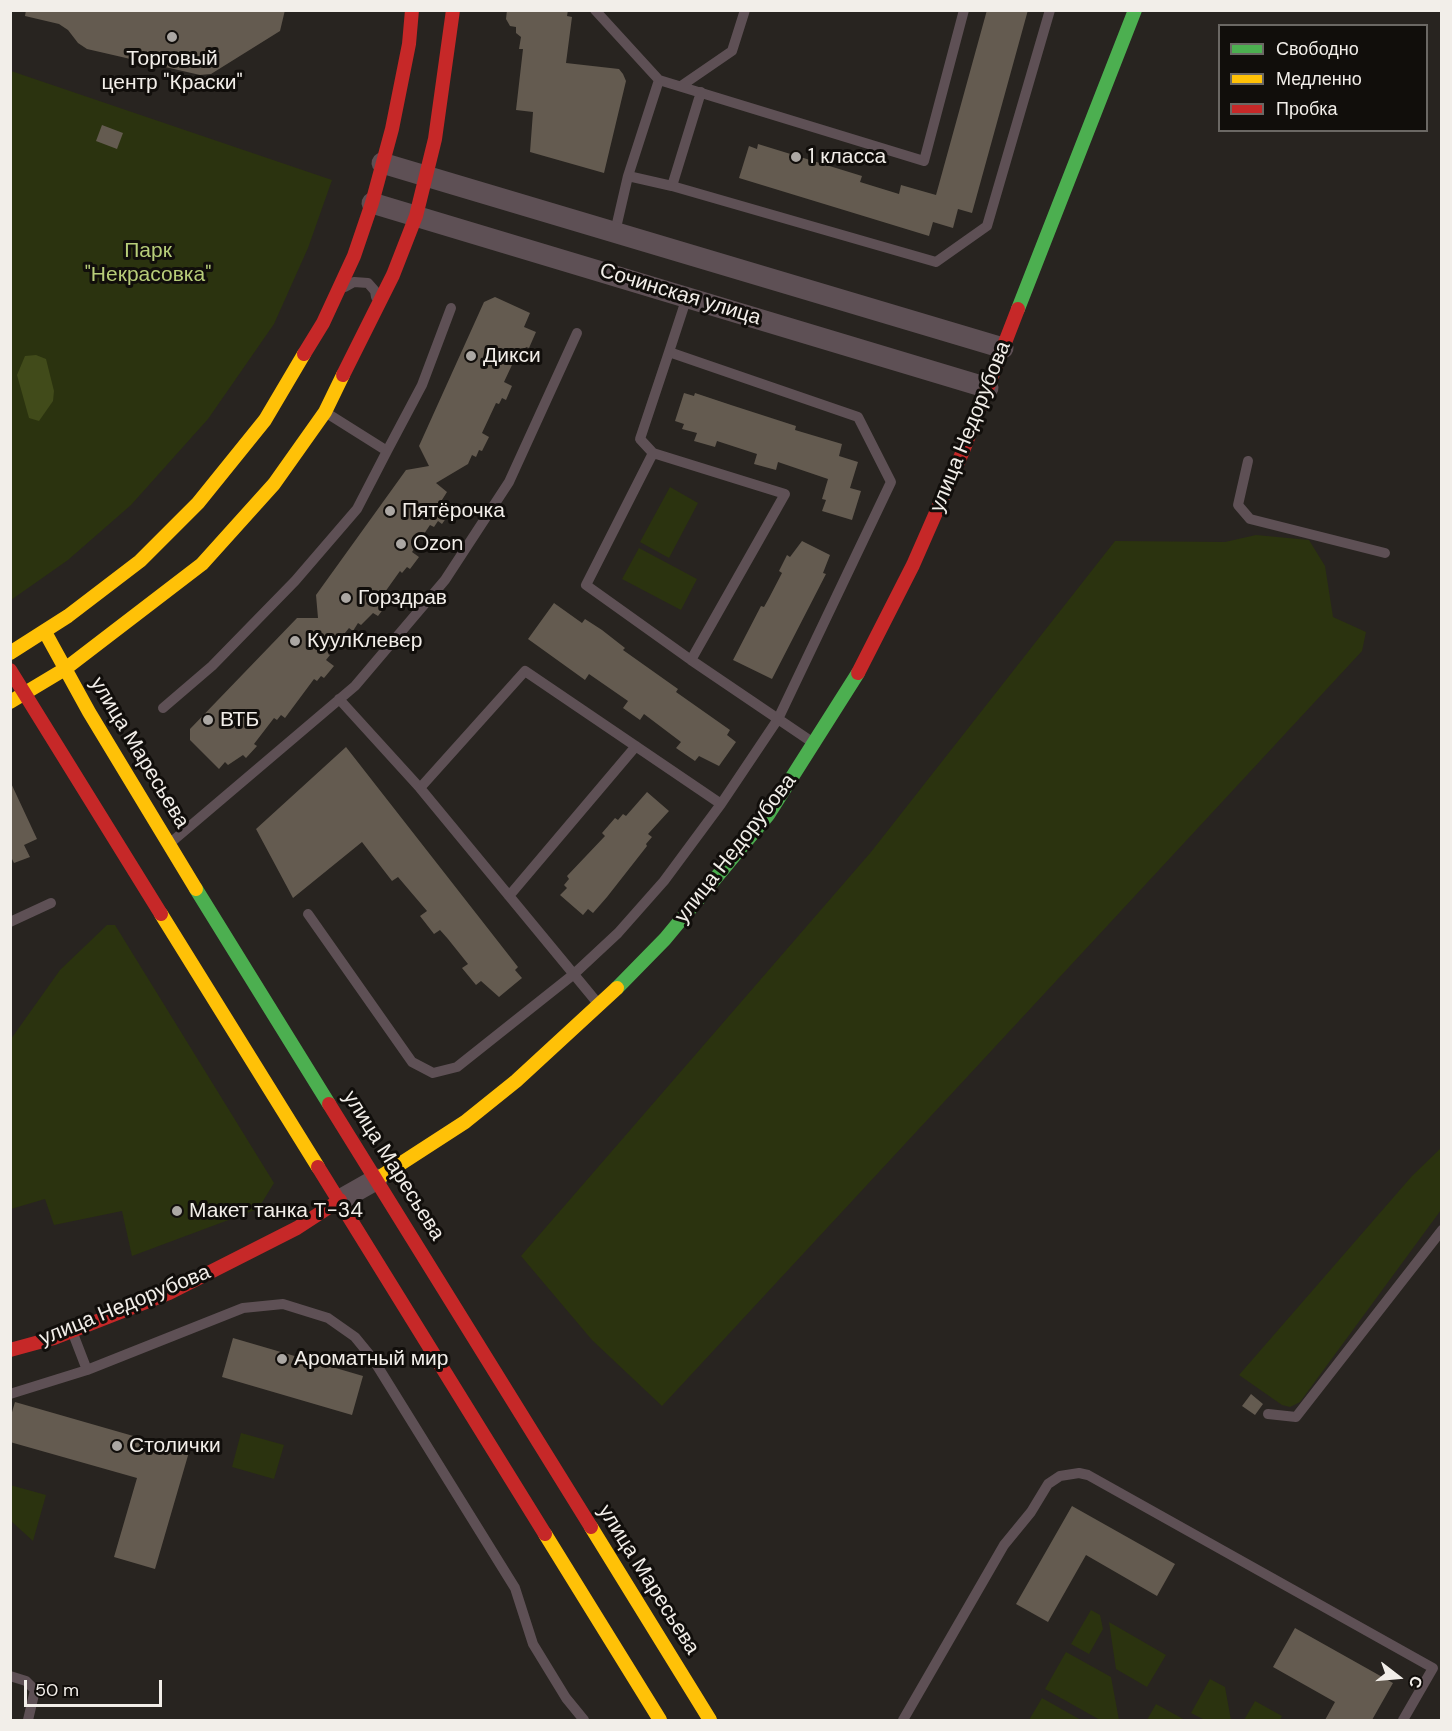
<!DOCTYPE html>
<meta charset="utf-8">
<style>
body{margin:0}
#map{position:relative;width:1452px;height:1731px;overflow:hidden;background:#282420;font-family:"DM Sans",sans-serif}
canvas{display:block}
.frame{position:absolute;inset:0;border:12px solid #f2eee9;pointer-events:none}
.legend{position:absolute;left:1218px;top:24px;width:210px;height:108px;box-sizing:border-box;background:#110e0b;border:2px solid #6b6864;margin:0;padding:8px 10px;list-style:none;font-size:18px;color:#f2eee9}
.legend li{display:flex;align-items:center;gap:12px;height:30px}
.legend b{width:30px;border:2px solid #6b6864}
.north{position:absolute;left:1368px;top:1647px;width:60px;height:60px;-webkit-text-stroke:4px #110e0b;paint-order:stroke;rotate:106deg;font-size:16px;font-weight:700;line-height:24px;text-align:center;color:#f2eee9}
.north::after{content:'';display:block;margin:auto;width:21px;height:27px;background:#f2eee9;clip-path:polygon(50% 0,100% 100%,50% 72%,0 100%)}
.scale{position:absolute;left:24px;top:1680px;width:138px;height:27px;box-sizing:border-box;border:3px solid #f2eee9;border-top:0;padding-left:8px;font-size:18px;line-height:21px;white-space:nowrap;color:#f2eee9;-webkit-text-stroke:4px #110e0b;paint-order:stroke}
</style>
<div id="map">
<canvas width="1452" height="1731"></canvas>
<div class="frame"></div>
<ul class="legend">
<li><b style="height:8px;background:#4caf50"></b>Свободно</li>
<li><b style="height:8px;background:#ffc107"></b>Медленно</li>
<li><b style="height:8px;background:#c62828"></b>Пробка</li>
</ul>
<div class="north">С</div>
<div class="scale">50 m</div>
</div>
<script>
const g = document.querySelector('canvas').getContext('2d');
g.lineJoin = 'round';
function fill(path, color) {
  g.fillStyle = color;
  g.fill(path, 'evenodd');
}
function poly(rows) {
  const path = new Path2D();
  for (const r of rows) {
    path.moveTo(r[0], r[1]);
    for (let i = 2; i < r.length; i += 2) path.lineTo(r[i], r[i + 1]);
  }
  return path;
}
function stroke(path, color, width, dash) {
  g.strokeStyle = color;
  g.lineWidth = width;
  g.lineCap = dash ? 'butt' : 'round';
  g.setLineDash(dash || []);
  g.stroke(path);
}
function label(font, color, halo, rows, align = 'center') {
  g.font = font + ' "DM Sans",sans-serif';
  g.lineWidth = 6;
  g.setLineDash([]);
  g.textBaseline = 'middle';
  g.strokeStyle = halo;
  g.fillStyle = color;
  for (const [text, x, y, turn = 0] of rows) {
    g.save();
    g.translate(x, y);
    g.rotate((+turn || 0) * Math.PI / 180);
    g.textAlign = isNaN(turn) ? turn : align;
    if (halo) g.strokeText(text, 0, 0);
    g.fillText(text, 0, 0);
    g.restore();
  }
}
const green = poly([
 [11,71,332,180,308,248,274,324,208,419,131,505,68,560,11,600],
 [670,487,698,503,669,558,640,542],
 [1256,535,1309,540,1325,566,1333,617,1366,632,1362,651,662,1406,592,1340,521,1256,871,852,1115,541,1225,542],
 [639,548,697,579,681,610,622,579],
 [107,925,115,925,274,1183,258,1209,132,1256,122,1211,54,1225,45,1199,11,1209,11,1039,60,970],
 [1440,1149,1441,1210,1300,1402,1290,1407,1282,1405,1239,1375,1412,1176],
 [241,1433,284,1445,274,1479,232,1467],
 [10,1485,46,1495,33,1541,11,1521],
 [1091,1610,1100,1615,1103,1629,1089,1654,1071,1644],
 [1109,1622,1166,1655,1147,1687,1116,1669],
 [1066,1652,1111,1677,1119,1720,1100,1720,1045,1689],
 [1210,1679,1225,1687,1231,1720,1205,1720,1191,1713],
 [1042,1698,1081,1720,1029,1720],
 [1255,1701,1282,1716,1280,1720,1244,1720],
 [1156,1704,1185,1720,1147,1720]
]);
const forest = poly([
 [36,355,46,359,54,391,53,401,39,421,29,418,17,375,25,356]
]);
const building = poly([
 [26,10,285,10,280,31,211,74,200,75,87,49,78,43,68,30,59,24,25,16],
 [507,10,568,10,567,16,572,17,566,63,619,69,623,74,626,81,604,173,530,152,533,112,516,110,523,49,519,49,521,37,516,33,516,27,510,26,506,19],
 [987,10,1028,10,972,213,958,209,953,228,933,222,929,236,739,178,749,146,757,149,758,144,862,176,860,182,899,194,901,185,936,195],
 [102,125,123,133,117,149,96,141],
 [495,297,530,313,524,327,536,332,529,348,526,347,522,354,518,352,504,382,512,386,506,400,502,398,499,404,496,403,482,433,489,437,482,451,479,450,476,457,472,455,468,464,436,483,447,492,440,503,451,511,442,524,438,521,434,527,430,525,412,552,419,557,410,569,407,567,402,573,400,571,380,599,387,604,378,616,373,613,361,625,358,623,353,631,349,628,328,654,330,655,326,660,334,666,324,678,321,676,317,681,314,679,285,718,281,715,277,720,274,718,254,744,257,746,246,758,243,755,228,765,225,762,219,769,190,740,190,729,297,618,318,618,316,595,406,470,429,466,419,446,484,302],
 [684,393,694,396,695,393,731,405,796,426,795,430,842,444,839,456,858,462,850,488,861,491,852,520,822,511,826,500,822,499,828,479,778,462,776,470,754,464,757,454,717,441,715,447,694,441,697,433,682,429,684,424,675,421],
 [802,541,830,555,823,573,826,574,772,679,733,660,761,606,764,607,769,598,782,573,779,571,787,555,790,557],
 [554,603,582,623,585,619,602,630,625,648,623,650,678,689,676,692,730,730,727,735,736,742,719,766,699,756,695,761,676,748,681,742,644,714,640,720,623,708,628,701,589,674,585,680,528,639],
 [346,747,518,967,515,970,522,978,499,997,481,981,476,985,462,968,468,964,448,939,440,930,434,934,420,916,427,911,398,877,392,881,362,842,293,898,256,829],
 [10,781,37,839,24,845,30,857,14,863,10,855],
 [647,792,669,811,648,834,652,837,646,844,647,846,607,897,593,913,588,909,583,915,560,895,567,888,564,885,569,879,567,876,605,836,602,833,615,818,618,820,623,814,626,816],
 [233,1338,363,1376,352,1415,222,1377],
 [1251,1394,1263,1404,1255,1415,1242,1406],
 [15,1402,189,1452,155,1569,114,1557,137,1478,10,1442,10,1419],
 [1072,1506,1175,1564,1157,1596,1086,1555,1048,1622,1016,1604],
 [1295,1628,1393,1683,1372,1720,1325,1720,1335,1702,1273,1667]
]);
const lane = poly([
 [595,10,659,80,628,176,615,232],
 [659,80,924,161,964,10],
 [681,86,732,51,745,10],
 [628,176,672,186,701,92],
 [672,186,936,262,987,226,1050,10],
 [345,287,354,282,368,283,375,291,376,297],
 [387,451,422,385,451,308],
 [653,453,640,439,669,352],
 [1248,461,1238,505,1250,519,1385,553],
 [691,660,586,585,653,453,785,494,691,660,815,744],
 [339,699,420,788],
 [163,708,212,666,295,581,357,509,387,451,325,412],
 [169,844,355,686,445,580,509,482,577,333],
 [509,896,636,746],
 [308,914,412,1062,433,1073,457,1067,574,974,618,933,664,881,721,804],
 [10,922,51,903],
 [600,1006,420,788,525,671,721,804,778,719,891,482,858,417,669,352,687,297],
 [72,1331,87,1370],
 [10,1394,87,1370,243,1308,283,1304,328,1318,355,1337,373,1359,515,1588,533,1644,566,1698,584,1720],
 [1268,1414,1296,1417,1442,1230],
 [10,1676,26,1681,35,1690,28,1720],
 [903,1720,1004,1545,1031,1512,1048,1484,1060,1476,1079,1473,1088,1475,1433,1668,1403,1720]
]);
const street = poly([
 [382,163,1003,348],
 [372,203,988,388],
 [340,1200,377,1179]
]);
const fast = poly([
 [1018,309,1135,10],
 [196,889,329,1104],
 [617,988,665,939,768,815,858,673]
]);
const slow = poly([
 [45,632,89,712,196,889],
 [10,653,68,616,140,561,198,503,265,420,304,354],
 [10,702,65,669,202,564,274,484,325,412,343,375],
 [161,914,318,1167],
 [377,1179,465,1122,516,1081,617,988],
 [591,1527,710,1720],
 [545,1534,660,1720]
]);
const jam = poly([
 [304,354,323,323,354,256,372,203,392,129,409,44,412,10],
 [343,375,393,275,416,216,435,139,453,10],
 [10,670,161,914],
 [858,673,913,565,963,451,1018,309],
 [329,1104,591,1527],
 [318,1167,545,1534],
 [10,1350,54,1338,169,1293,297,1228,340,1200]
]);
const markers = [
 [172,37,6,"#aba7a3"],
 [796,157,6,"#aba7a3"],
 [471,356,6,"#aba7a3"],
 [390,511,6,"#aba7a3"],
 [401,544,6,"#aba7a3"],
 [346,598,6,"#aba7a3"],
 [295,641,6,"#aba7a3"],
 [208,720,6,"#aba7a3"],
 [177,1211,6,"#aba7a3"],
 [282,1359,6,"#aba7a3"],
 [117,1446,6,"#aba7a3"]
];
const poiNames = [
 ["Торговый",172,59,"center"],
 ["центр \"Краски\"",172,83,"center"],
 ["1 класса",808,157],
 ["Дикси",483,356],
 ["Пятёрочка",402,511],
 ["Ozon",413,544],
 ["Горздрав",358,598],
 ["КуулКлевер",307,641],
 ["ВТБ",220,720],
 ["Макет танка Т-34",189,1211],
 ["Ароматный мир",294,1359],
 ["Столички",129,1446]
];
const parkNames = [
 ["Парк",148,251],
 ["\"Некрасовка\"",148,275]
];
const streetNames = [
 ["Сочинская улица",680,295,17],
 ["улица Недорубова",971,427,-68],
 ["улица Маресьева",139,753,59],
 ["улица Недорубова",736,849,-52],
 ["улица Маресьева",393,1166,58],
 ["улица Недорубова",125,1306,-22],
 ["улица Маресьева",648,1580,58]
];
fill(green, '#2b330f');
fill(forest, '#414b1a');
fill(building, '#645b50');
stroke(lane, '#5e5055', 10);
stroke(street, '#5e5055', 21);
stroke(fast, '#4caf50', 14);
stroke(slow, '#ffc107', 14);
stroke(jam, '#c62828', 14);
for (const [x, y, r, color] of markers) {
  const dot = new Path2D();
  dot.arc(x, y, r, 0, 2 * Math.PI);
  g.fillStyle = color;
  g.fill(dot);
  stroke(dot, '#110e0b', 2);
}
label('21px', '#f2eee9', '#110e0b', poiNames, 'left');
label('21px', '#b7cd79', '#110e0b', parkNames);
label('21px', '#f2eee9', '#110e0b', streetNames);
</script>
